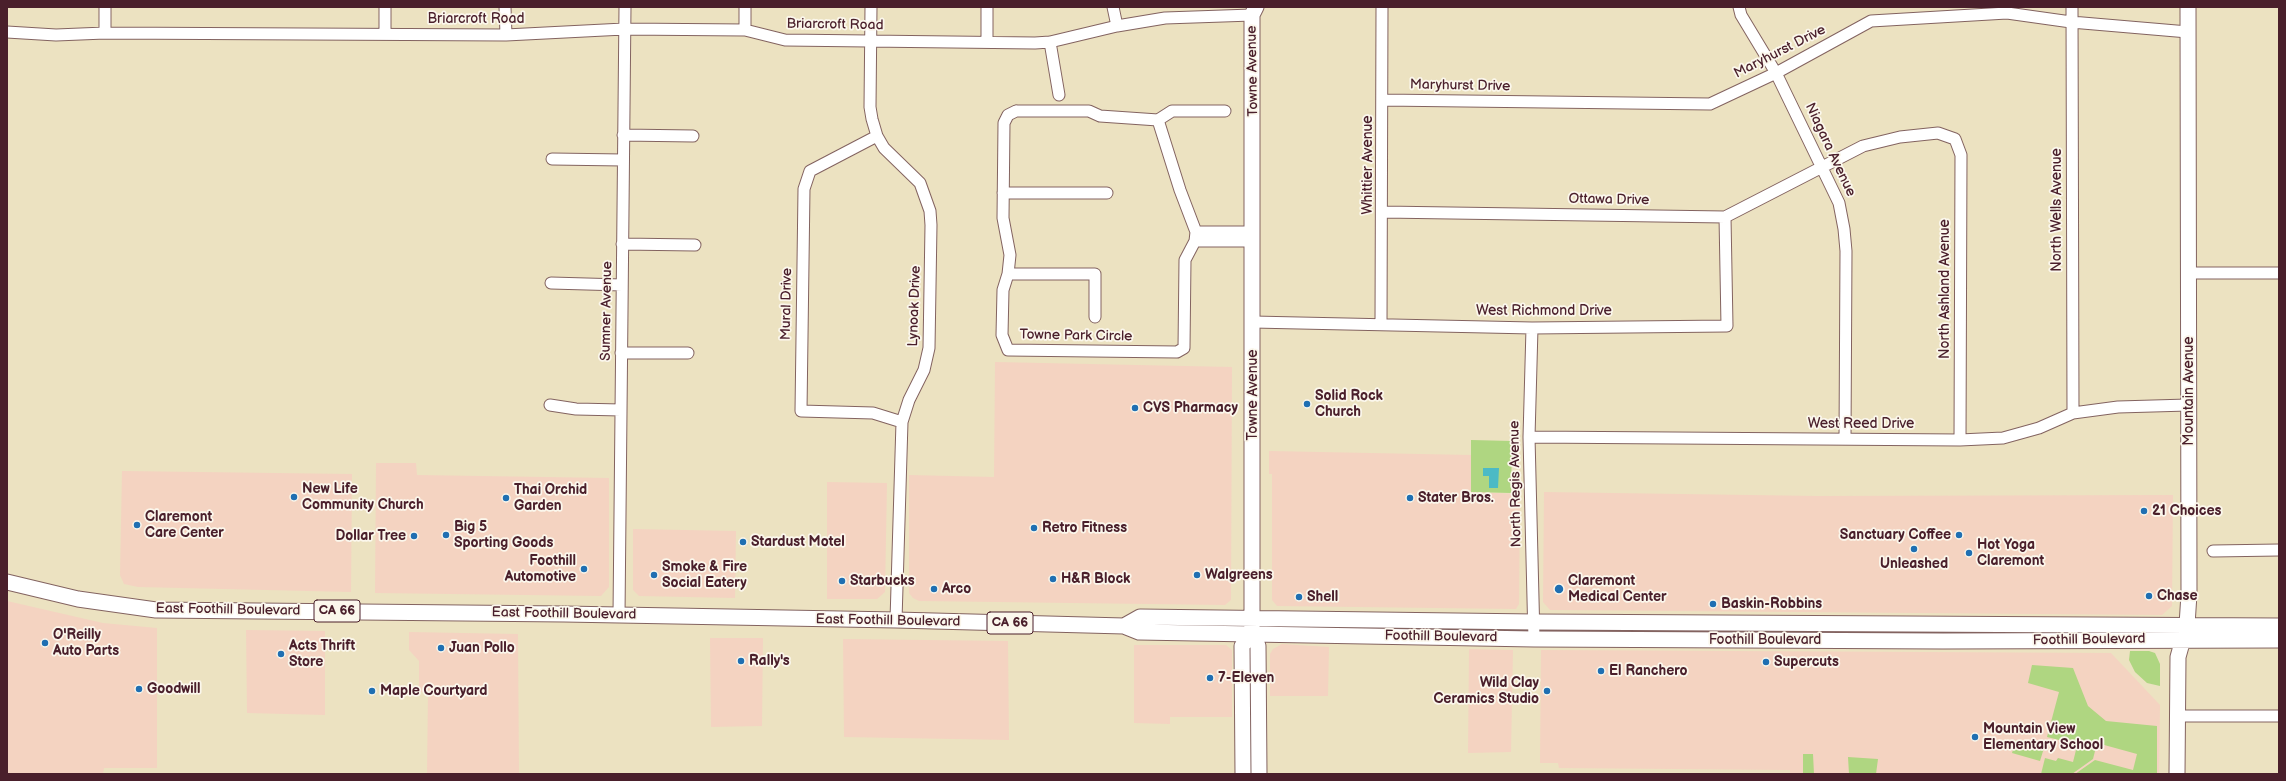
<!DOCTYPE html>
<style>
body{margin:0}
#map{position:relative;width:2286px;height:781px;overflow:hidden;background:#ece2c1;font-family:"Balsamiq Sans",sans-serif}
canvas{display:block}
.frame{position:absolute;inset:0;border:8px solid #4a1f2b;pointer-events:none}
</style>
<div id="map">
<canvas width="2286" height="781"></canvas>
<div class="frame"></div>
</div>
<script>
const g = document.querySelector('canvas').getContext('2d');
g.lineJoin = 'round';
function fill(path, color) {
  g.fillStyle = color;
  g.fill(path, 'evenodd');
}
function poly(rows) {
  const path = new Path2D();
  for (const r of rows) {
    path.moveTo(r[0], r[1]);
    for (let i = 2; i < r.length; i += 2) path.lineTo(r[i], r[i + 1]);
  }
  return path;
}
function stroke(path, color, width, dash) {
  g.strokeStyle = color;
  g.lineWidth = width;
  g.lineCap = dash ? 'butt' : 'round';
  g.setLineDash(dash || []);
  g.stroke(path);
}
function label(font, color, halo, rows, align = 'center') {
  g.font = font + ' "Balsamiq Sans",sans-serif';
  g.lineWidth = 3.5;
  g.setLineDash([]);
  g.textBaseline = 'middle';
  g.strokeStyle = halo;
  g.fillStyle = color;
  for (const [text, x, y, turn = 0] of rows) {
    g.save();
    g.translate(x, y);
    g.rotate((+turn || 0) * Math.PI / 180);
    g.textAlign = isNaN(turn) ? turn : align;
    if (halo) g.strokeText(text, 0, 0);
    g.fillText(text, 0, 0);
    g.restore();
  }
}
const built = poly([
 [995,362,1232,367,1231,600,1225,605,919,601,913,598,909,593,909,475,994,477],
 [1269,451,1471,455,1471,492,1520,494,1519,604,1516,609,1277,606,1272,600,1272,474,1269,474],
 [376,463,416,463,417,475,609,478,609,587,601,596,375,593],
 [122,471,352,474,351,592,138,587,124,584,120,575],
 [827,482,887,483,885,592,877,599,827,599],
 [1544,492,1818,496,2173,495,2172,606,2162,615,1550,610,1543,602],
 [633,529,736,531,735,598,639,596,633,590],
 [7,601,103,623,157,628,157,768,104,768,103,774,7,774],
 [246,630,325,631,325,715,247,713],
 [409,632,518,634,519,774,427,774,428,692,419,692,419,661,409,650],
 [710,638,763,638,762,726,711,727],
 [843,639,1008,641,1009,740,844,737],
 [1282,644,1329,647,1328,696,1270,696,1270,654,1273,649],
 [1134,645,1226,645,1232,650,1232,717,1170,717,1170,724,1134,723],
 [1469,649,1513,650,1511,752,1468,753],
 [1541,650,2111,653,2160,705,2159,774,1790,774,1790,770,1559,768,1558,763,1540,763]
]);
const green = poly([
 [1471,440,1512,441,1511,493,1471,492],
 [2130,651,2149,651,2155,653,2160,664,2160,686,2147,683,2135,672,2129,660],
 [2032,665,2073,668,2088,706,2106,721,2157,726,2157,774,2075,774,2095,760,2133,770,2137,754,2097,743,2093,759,2072,774,2041,774,2045,758,2056,761,2058,758,2073,762,2076,750,2070,748,2071,743,2047,737,2059,692,2028,683],
 [2016,740,2044,748,2040,761,2012,753],
 [1803,754,1813,754,1814,774,1803,774],
 [1848,757,1878,759,1876,774,1849,774]
]);
const water = poly([
 [1483,468,1499,468,1498,488,1489,488,1489,476,1483,476]
]);
const minor = poly([
 [105,7,105,33],
 [505,7,506,35],
 [745,7,745,30],
 [871,7,870,107,872,119,877,136,884,148,920,183,930,211,931,225,929,348,924,370,909,400,902,422,896,620],
 [987,7,987,42],
 [1113,7,1117,26],
 [1739,7,1741,15,1776,73,1839,203,1844,229,1846,251,1845,439],
 [2072,7,2073,413],
 [7,32,56,35,105,33,506,35,624,29,745,30,785,40,1035,43,1050,42,1117,26,1165,18,1252,15],
 [385,34,385,7],
 [1050,42,1059,95],
 [1383,100,1710,104,1776,73,1871,21,2007,13,2071,22,2188,32],
 [1016,111,1089,111,1100,116,1158,120,1180,190,1196,232,1195,241,1185,260,1184,348,1177,352,1008,350,1002,335,1003,290,1008,274,1010,255,1003,218,1004,123,1008,115,1016,111],
 [1158,120,1172,111,1225,111],
 [623,135,693,136],
 [877,136,810,171,804,189,801,411,873,413,902,422],
 [552,159,623,160],
 [1003,193,1107,193],
 [1383,212,1725,217,1863,146,1900,137,1938,133,1955,139,1961,155,1960,440],
 [1196,232,1253,232],
 [1195,241,1253,241],
 [622,244,695,245],
 [2189,273,2279,273],
 [1008,274,1095,274,1095,317],
 [551,283,622,285],
 [1253,322,1532,328,1727,326,1725,217],
 [1381,324,1382,7],
 [1532,328,1529,437,1534,639],
 [621,353,688,353],
 [550,405,576,409,621,410],
 [1529,437,1960,440,2003,438,2039,428,2073,413,2118,407,2188,405],
 [2213,551,2279,550],
 [619,615,625,7],
 [2177,716,2279,716]
]);
const major = poly([
 [1256,7,1252,15,1252,633,1258,646,1259,774],
 [7,582,78,599,156,610,564,614,896,620,1124,626,1139,632,1534,639,1943,641,2279,640],
 [1124,626,1140,617,1535,622,2279,626],
 [1243,774,1242,646,1252,633],
 [2177,774,2178,657,2187,625,2189,594,2188,7]
]);
const markers = [
 [1307,404,4,"#1f6fb2"],
 [1135,408,4,"#1f6fb2"],
 [294,497,4,"#1f6fb2"],
 [506,498,4,"#1f6fb2"],
 [1410,498,4,"#1f6fb2"],
 [2144,511,4,"#1f6fb2"],
 [137,525,4,"#1f6fb2"],
 [1034,528,4,"#1f6fb2"],
 [446,535,4,"#1f6fb2"],
 [1959,535,4,"#1f6fb2"],
 [414,536,4,"#1f6fb2"],
 [743,542,4,"#1f6fb2"],
 [1914,549,4,"#1f6fb2"],
 [1969,553,4,"#1f6fb2"],
 [584,569,4,"#1f6fb2"],
 [654,575,4,"#1f6fb2"],
 [1197,575,4,"#1f6fb2"],
 [1053,579,4,"#1f6fb2"],
 [842,581,4,"#1f6fb2"],
 [934,589,4,"#1f6fb2"],
 [1559,589,5,"#1f6fb2"],
 [2149,596,4,"#1f6fb2"],
 [1299,597,4,"#1f6fb2"],
 [1713,604,4,"#1f6fb2"],
 [45,643,4,"#1f6fb2"],
 [441,648,4,"#1f6fb2"],
 [281,654,4,"#1f6fb2"],
 [741,661,4,"#1f6fb2"],
 [1766,662,4,"#1f6fb2"],
 [1601,671,4,"#1f6fb2"],
 [1210,678,4,"#1f6fb2"],
 [139,689,4,"#1f6fb2"],
 [372,691,4,"#1f6fb2"],
 [1547,691,4,"#1f6fb2"],
 [1975,737,4,"#1f6fb2"]
];
const shields = [
 [337,611,46],
 [1010,623,46]
];
const shieldNames = [
 ["CA 66",337,611],
 ["CA 66",1010,623]
];
const streetNames = [
 ["Briarcroft Road",476,19],
 ["Briarcroft Road",835,25,1],
 ["Maryhurst Drive",1780,52,-27],
 ["Towne Avenue",1253,71,-91],
 ["Maryhurst Drive",1460,86,1],
 ["Niagara Avenue",1830,150,65],
 ["Whittier Avenue",1368,165,-90],
 ["Ottawa Drive",1609,200,1],
 ["North Wells Avenue",2057,210,-90],
 ["North Ashland Avenue",1945,289,-90],
 ["Mural Drive",787,304,-89],
 ["Lynoak Drive",915,306,-88],
 ["Sumner Avenue",607,311,-89],
 ["West Richmond Drive",1544,311],
 ["Towne Park Circle",1076,336,1],
 ["Mountain Avenue",2189,391,-90],
 ["Towne Avenue",1253,395,-90],
 ["West Reed Drive",1861,424],
 ["North Regis Avenue",1516,484,-91],
 ["East Foothill Boulevard",228,610,1],
 ["East Foothill Boulevard",564,614,1],
 ["East Foothill Boulevard",888,621,1],
 ["Foothill Boulevard",1441,637,1],
 ["Foothill Boulevard",1765,640],
 ["Foothill Boulevard",2089,640,-1]
];
const poiNames = [
 ["Solid Rock",1315,396],
 ["Church",1315,412],
 ["CVS Pharmacy",1143,408],
 ["New Life",302,489],
 ["Community Church",302,505],
 ["Thai Orchid",514,490],
 ["Garden",514,506],
 ["Stater Bros.",1418,498],
 ["21 Choices",2152,511],
 ["Claremont",145,517],
 ["Care Center",145,533],
 ["Big 5",454,527],
 ["Sporting Goods",454,543],
 ["Retro Fitness",1042,528],
 ["Sanctuary Coffee",1951,535,"right"],
 ["Dollar Tree",406,536,"right"],
 ["Stardust Motel",751,542],
 ["Hot Yoga",1977,545],
 ["Claremont",1977,561],
 ["Foothill",576,561,"right"],
 ["Automotive",576,577,"right"],
 ["Unleashed",1914,564,"center"],
 ["Smoke & Fire",662,567],
 ["Social Eatery",662,583],
 ["Walgreens",1205,575],
 ["H&R Block",1061,579],
 ["Starbucks",850,581],
 ["Claremont",1568,581],
 ["Medical Center",1568,597],
 ["Arco",942,589],
 ["Chase",2157,596],
 ["Shell",1307,597],
 ["Baskin-Robbins",1721,604],
 ["O'Reilly",53,635],
 ["Auto Parts",53,651],
 ["Acts Thrift",289,646],
 ["Store",289,662],
 ["Juan Pollo",449,648],
 ["Rally's",749,661],
 ["Supercuts",1774,662],
 ["El Ranchero",1609,671],
 ["7-Eleven",1218,678],
 ["Wild Clay",1539,683,"right"],
 ["Ceramics Studio",1539,699,"right"],
 ["Goodwill",147,689],
 ["Maple Courtyard",380,691],
 ["Mountain View",1983,729],
 ["Elementary School",1983,745]
];
fill(built, '#f4d3c1');
fill(green, '#afd681');
fill(water, '#4cbac5');
stroke(minor, '#836360', 13);
stroke(major, '#836360', 17);
stroke(minor, '#fff', 11);
stroke(major, '#fff', 15);
for (const [x, y, r, color] of markers) {
  const dot = new Path2D();
  dot.arc(x, y, r, 0, 2 * Math.PI);
  g.fillStyle = color;
  g.fill(dot);
  stroke(dot, '#fbf7ec', 1.5);
}
for (const [x, y, w] of shields) {
  const box = new Path2D();
  box.roundRect(x - w / 2, y - 11, w, 22, 3);
  g.fillStyle = '#fbf7ec';
  g.fill(box);
  stroke(box, '#4a1f2b', 1);
}
label('bold 13px', '#4a1f2b', null, shieldNames);
label('14px', '#4a1f2b', '#fbf7ec', streetNames);
label('bold 14px', '#4a1f2b', '#fbf7ec', poiNames, 'left');
</script>
